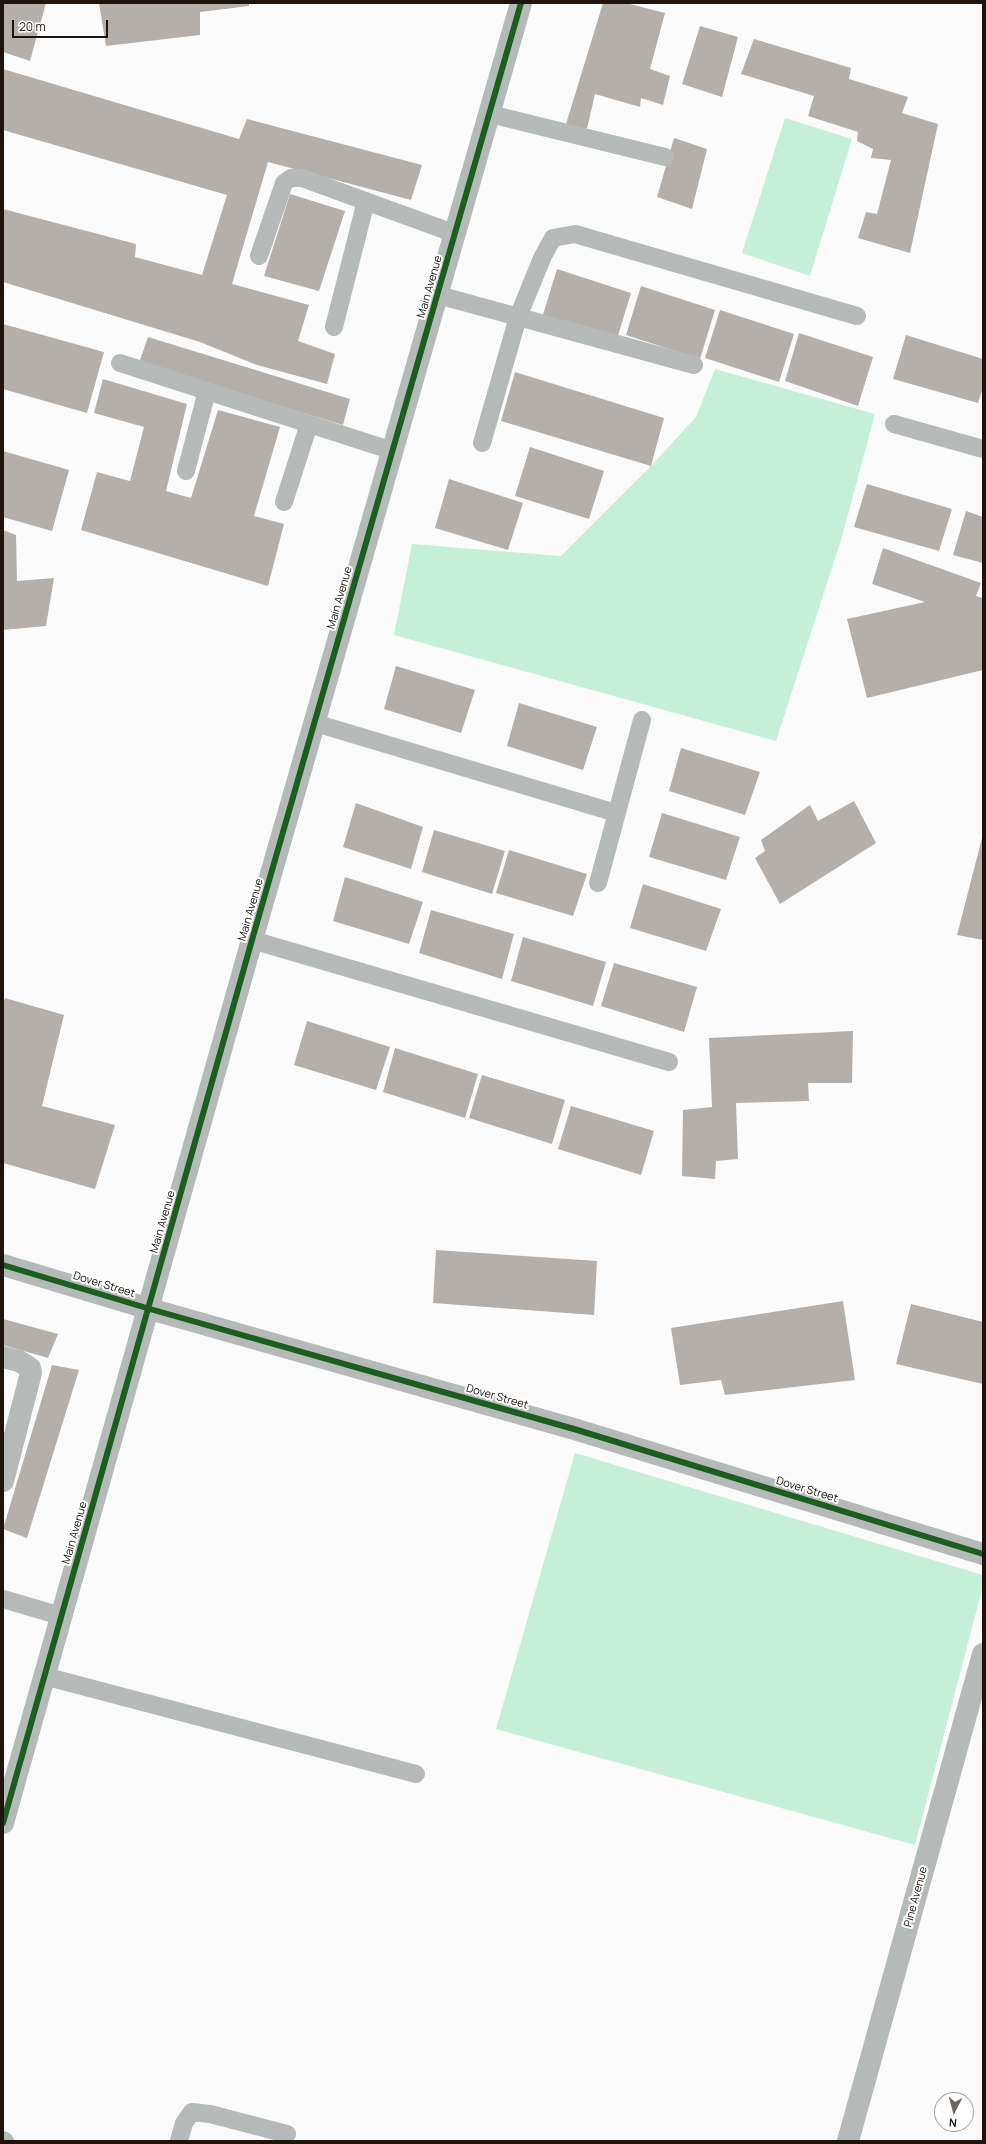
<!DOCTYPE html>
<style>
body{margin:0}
#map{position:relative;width:986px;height:2144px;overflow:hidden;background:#fbfbfb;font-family:Manrope,sans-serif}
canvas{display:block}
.frame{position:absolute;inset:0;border:4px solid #1f140d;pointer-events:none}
.north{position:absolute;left:934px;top:2092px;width:40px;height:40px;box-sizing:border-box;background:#fff;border:1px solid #a5a19e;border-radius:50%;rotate:186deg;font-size:11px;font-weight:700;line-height:16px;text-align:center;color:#1f140d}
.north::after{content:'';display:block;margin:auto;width:14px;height:18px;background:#6c6560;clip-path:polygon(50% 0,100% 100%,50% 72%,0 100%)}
.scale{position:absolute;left:12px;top:20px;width:96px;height:18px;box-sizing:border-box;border:2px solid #1f140d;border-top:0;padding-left:5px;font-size:12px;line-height:14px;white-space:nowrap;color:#1f140d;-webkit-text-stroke:3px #fff;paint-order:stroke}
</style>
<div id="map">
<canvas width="986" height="2144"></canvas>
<div class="frame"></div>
<div class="north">N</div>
<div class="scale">20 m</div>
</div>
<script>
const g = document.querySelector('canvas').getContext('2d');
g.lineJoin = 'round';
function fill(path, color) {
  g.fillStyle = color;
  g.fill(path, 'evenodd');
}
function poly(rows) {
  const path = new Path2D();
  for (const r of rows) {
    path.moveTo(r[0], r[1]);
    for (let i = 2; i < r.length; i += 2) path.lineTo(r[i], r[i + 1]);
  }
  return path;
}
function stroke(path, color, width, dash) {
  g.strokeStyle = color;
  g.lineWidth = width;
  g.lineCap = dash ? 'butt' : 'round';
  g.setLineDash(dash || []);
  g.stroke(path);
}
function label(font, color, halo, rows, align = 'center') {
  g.font = font + ' Manrope,sans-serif';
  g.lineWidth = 4;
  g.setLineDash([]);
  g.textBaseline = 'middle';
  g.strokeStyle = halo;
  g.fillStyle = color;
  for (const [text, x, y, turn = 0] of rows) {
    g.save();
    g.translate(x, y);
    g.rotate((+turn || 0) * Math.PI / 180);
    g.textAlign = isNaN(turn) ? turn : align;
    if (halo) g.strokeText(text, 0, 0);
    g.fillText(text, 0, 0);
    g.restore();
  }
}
const green = poly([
 [785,118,852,139,810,276,742,253],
 [715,369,875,414,842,537,776,741,394,635,412,544,561,556,651,466,696,417],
 [575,1453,983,1575,983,1586,915,1845,496,1729]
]);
const building = poly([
 [3,3,46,3,30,61,3,52],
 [99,3,249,3,249,6,200,12,200,35,106,46],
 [603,3,626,3,665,13,650,69,670,76,663,105,641,98,640,107,595,94,586,133,566,124],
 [700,26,738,37,722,97,682,84],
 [754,39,851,68,849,79,908,97,902,113,938,124,910,253,858,238,866,212,877,214,891,160,871,158,873,149,857,141,858,132,808,116,814,96,741,74],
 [3,69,239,139,247,119,422,165,411,200,268,162,232,284,309,305,298,341,335,354,327,384,257,365,200,342,3,282,3,209,136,244,135,257,202,275,227,195,3,130],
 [674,138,707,149,692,209,657,197],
 [290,194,345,211,319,291,264,276],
 [557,269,631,293,616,342,542,318],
 [641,286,715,310,700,359,626,335],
 [720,310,794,334,779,382,705,358],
 [3,324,104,352,87,413,3,389],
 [799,333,873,357,858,406,785,381],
 [906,335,983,359,983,388,978,403,893,379],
 [148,337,350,399,343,425,139,363],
 [515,372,664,418,651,466,501,421],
 [103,379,187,404,166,491,191,498,218,410,280,427,254,516,284,524,268,586,81,530,97,472,130,481,144,427,94,413],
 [530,447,604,471,589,519,515,496],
 [3,451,69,470,52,531,3,517],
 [449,479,523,503,508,550,435,528],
 [867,484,952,509,939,551,854,527],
 [966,511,983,517,983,563,953,555],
 [3,530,16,535,17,581,54,578,46,626,3,630],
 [883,548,981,583,976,596,983,598,983,670,867,698,847,619,925,602,872,584],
 [396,666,475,690,461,733,384,709],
 [519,703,597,727,583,770,507,746],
 [681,748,760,772,745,815,669,791],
 [854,801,876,843,780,904,755,858,765,851,761,840,810,805,818,821],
 [356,803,423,827,411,869,343,847],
 [662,813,740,837,726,880,649,857],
 [434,830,505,851,492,894,422,872],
 [982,838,983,838,983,940,957,935],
 [509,850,587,874,573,916,496,893],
 [345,877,423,902,409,944,333,921],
 [643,884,721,909,706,951,630,928],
 [431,910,514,934,502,979,419,953],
 [523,937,606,962,593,1006,511,981],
 [614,963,697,987,684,1032,601,1006],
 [5,998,64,1015,42,1106,115,1125,95,1189,3,1163,3,1004],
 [307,1021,390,1047,376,1090,294,1065],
 [853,1031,852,1083,808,1083,809,1101,736,1103,738,1159,716,1161,715,1179,682,1176,683,1110,712,1107,709,1038],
 [395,1048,478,1074,465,1118,383,1092],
 [482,1075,565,1100,552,1144,469,1118],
 [571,1106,654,1131,641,1175,558,1149],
 [436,1250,597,1261,594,1315,433,1303],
 [843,1301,855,1380,725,1395,721,1380,680,1385,671,1328],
 [911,1304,983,1322,983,1384,896,1364],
 [3,1319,58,1334,48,1358,3,1345],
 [52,1365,79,1370,27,1538,3,1529]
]);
const lane = poly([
 [490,114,665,157],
 [259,256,284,183,291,178,302,178,456,234],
 [438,295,694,365],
 [334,327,366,201],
 [120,363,393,451],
 [894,424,983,449],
 [482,443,518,317,543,256,553,238,575,234,857,316],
 [186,471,207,391],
 [284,502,309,424],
 [315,723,616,813],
 [598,883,642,720],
 [252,940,669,1062],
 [3,1599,61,1616],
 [44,1676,416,1774],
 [3,2140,5,2141],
 [179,2141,184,2123,192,2112,210,2114,287,2134]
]);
const street = poly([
 [150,1309,574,1429,983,1554],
 [3,1357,19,1361,30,1368,31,1373,3,1481],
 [848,2141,983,1654]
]);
const secondary = poly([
 [3,1265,150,1309],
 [3,1823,252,940,521,3]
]);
const cycleway = poly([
 [3,1265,150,1309,574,1429,983,1554],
 [3,1823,252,940,521,3]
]);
const streetNames = [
 ["Main Avenue",430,287,-74],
 ["Main Avenue",340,598,-74],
 ["Main Avenue",251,910,-74],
 ["Main Avenue",163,1222,-74],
 ["Dover Street",104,1285,17],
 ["Dover Street",497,1397,16],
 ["Dover Street",807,1490,17],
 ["Main Avenue",75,1533,-74],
 ["Pine Avenue",916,1897,-75]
];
fill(green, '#c6efd9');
fill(building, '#b4afab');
stroke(lane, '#b5bab9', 18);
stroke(street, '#b5bab9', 22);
stroke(secondary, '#b4bab7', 22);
stroke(cycleway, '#1b5e20', 6);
label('11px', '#1f140d', '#fff', streetNames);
</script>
